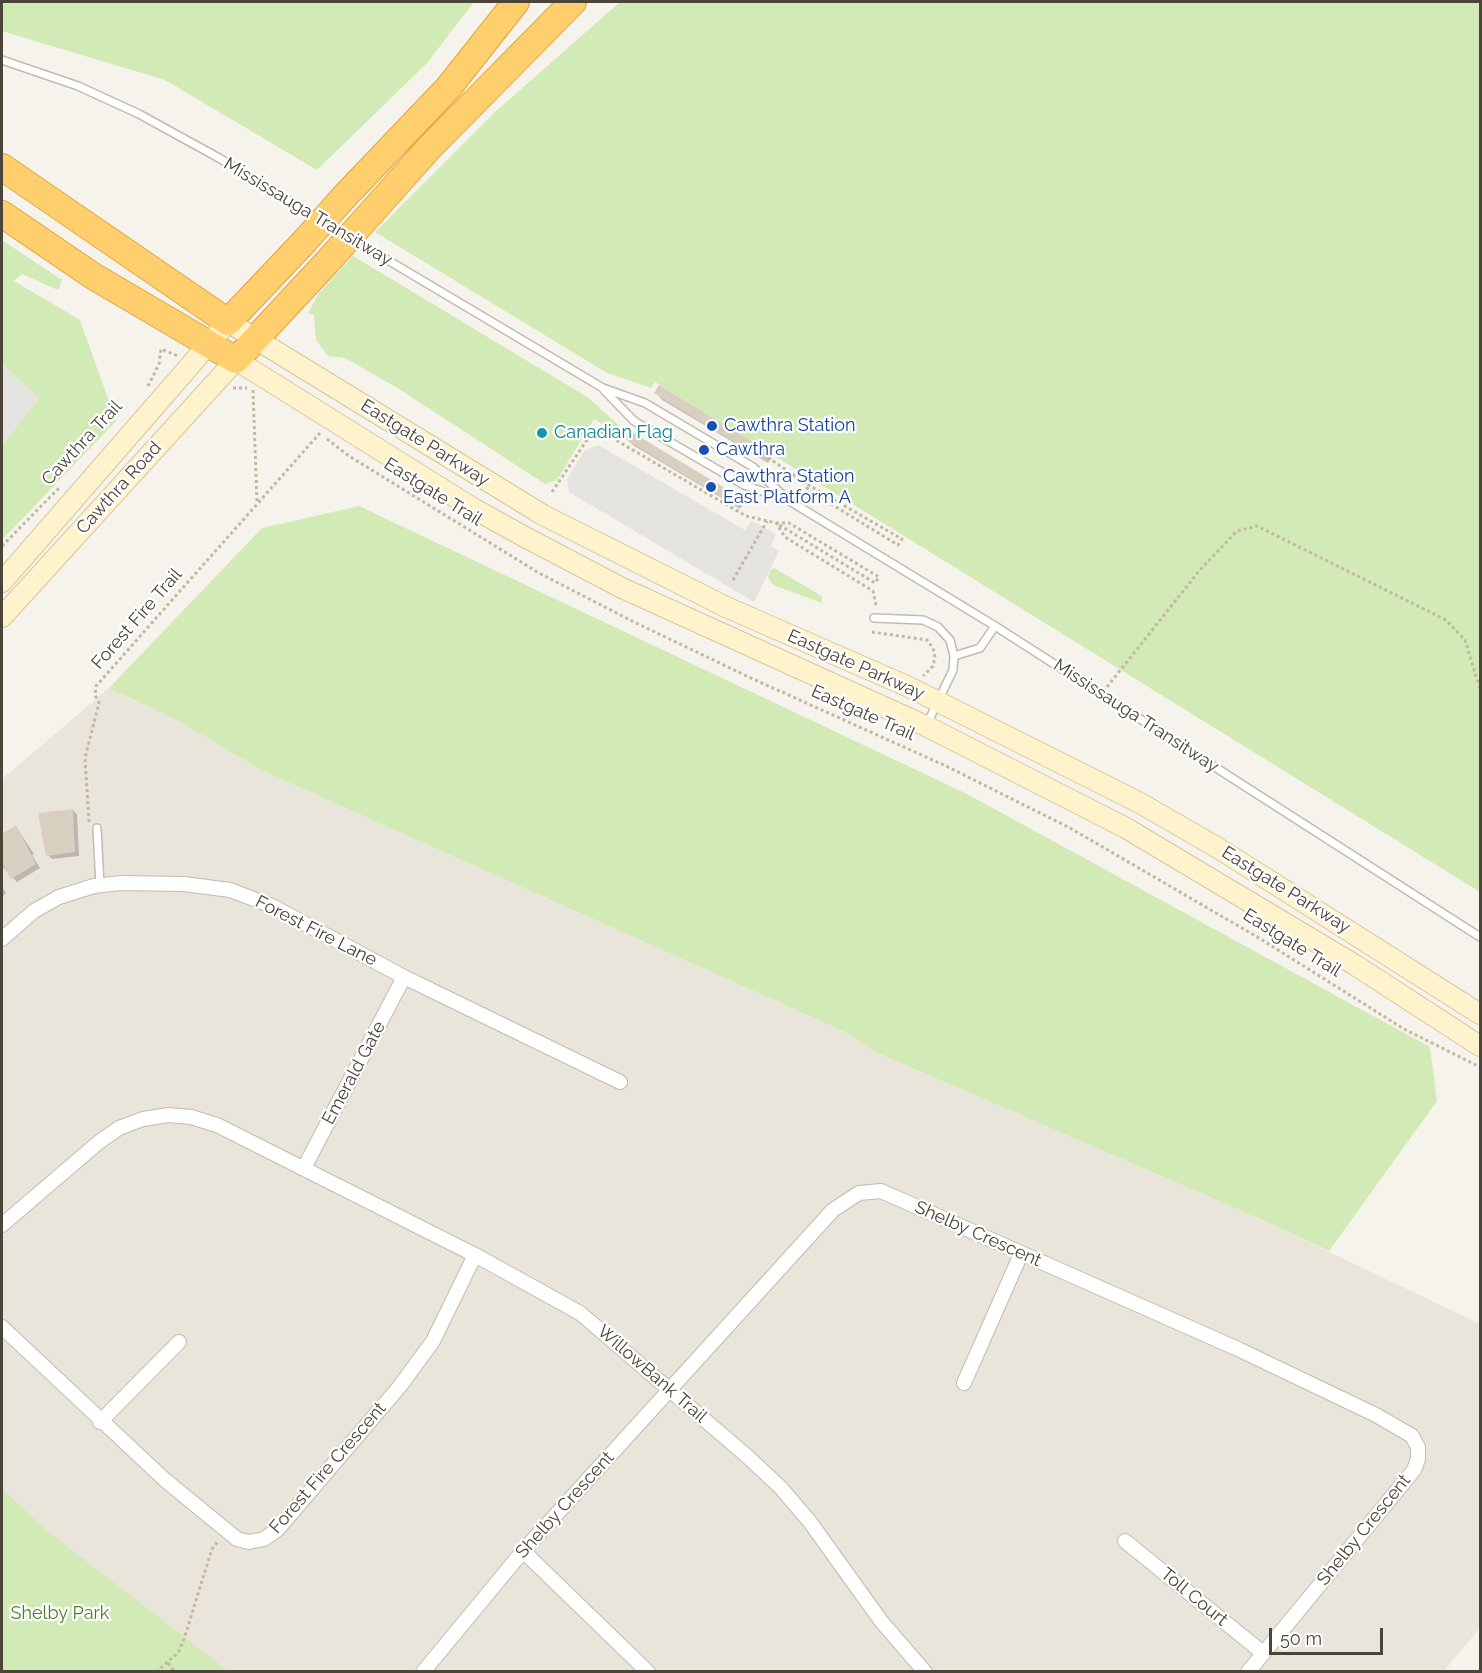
<!DOCTYPE html>
<style>
body{margin:0}
#map{position:relative;width:1482px;height:1673px;overflow:hidden;background:#f6f3ec;font-family:Raleway,sans-serif}
canvas{display:block}
.frame{position:absolute;inset:0;border:3px solid #4b4439;pointer-events:none}
.scale{position:absolute;left:1269px;top:1628px;width:114px;height:27px;box-sizing:border-box;border:3px solid #4b4439;border-top:0;padding-left:8px;font-size:18px;line-height:21px;white-space:nowrap;color:#4b4439;-webkit-text-stroke:4px #fff;paint-order:stroke}
</style>
<div id="map">
<canvas width="1482" height="1673"></canvas>
<div class="frame"></div>
<div class="scale">50 m</div>
</div>
<script>
const g = document.querySelector('canvas').getContext('2d');
g.lineJoin = 'round';
function fill(path, color) {
  g.fillStyle = color;
  g.fill(path, 'evenodd');
}
function poly(rows) {
  const path = new Path2D();
  for (const r of rows) {
    path.moveTo(r[0], r[1]);
    for (let i = 2; i < r.length; i += 2) path.lineTo(r[i], r[i + 1]);
  }
  return path;
}
function stroke(path, color, width, dash) {
  g.strokeStyle = color;
  g.lineWidth = width;
  g.lineCap = dash ? 'butt' : 'round';
  g.setLineDash(dash || []);
  g.stroke(path);
}
function label(font, color, halo, rows, align = 'center') {
  g.font = font + ' Raleway,sans-serif';
  g.lineWidth = 4.5;
  g.setLineDash([]);
  g.textBaseline = 'middle';
  g.strokeStyle = halo;
  g.fillStyle = color;
  for (const [text, x, y, turn = 0] of rows) {
    g.save();
    g.translate(x, y);
    g.rotate((+turn || 0) * Math.PI / 180);
    g.textAlign = isNaN(turn) ? turn : align;
    if (halo) g.strokeText(text, 0, 0);
    g.fillText(text, 0, 0);
    g.restore();
  }
}
const residential = poly([
 [109,688,177,720,261,770,843,1031,873,1051,1256,1217,1480,1324,1480,1628,1444,1671,2,1672,2,779]
]);
const green = poly([
 [2,2,474,2,427,63,317,170,165,80,2,31],
 [620,2,1480,2,1480,892,655,382,651,388,607,373,375,232,495,112],
 [2,240,62,280,58,290,22,274,14,281,80,320,116,421,2,540,2,445,39,398,2,364],
 [353,256,589,398,628,434,626,438,594,419,557,480,545,484,399,389,345,358,328,356,316,340,314,315,308,313,319,293],
 [359,506,967,794,1430,1047,1437,1101,1329,1251,1256,1217,873,1051,843,1031,261,770,177,720,109,688,262,528],
 [774,568,822,596,822,603,773,585,768,577,770,570],
 [2,1489,46,1530,228,1671,2,1671]
]);
const parking = poly([
 [2,364,39,398,2,445],
 [598,445,745,530,752,521,776,534,771,546,779,551,754,602,569,492,567,479,584,451]
]);
const shadow = poly([
 [656,393,765,451,772,458,768,463,662,400],
 [627,439,737,497,743,504,740,509,634,446],
 [73,810,77,815,79,856,52,859,48,855],
 [16,827,34,854,32,855,40,868,17,882,2,866,2,835],
 [2,887,6,893,2,897]
]);
const building = poly([
 [659,385,766,450,761,458,654,393],
 [630,431,738,496,733,504,625,439],
 [73,809,75,852,46,856,38,813],
 [16,825,36,864,11,879,4,866,2,867,2,834]
]);
const path = poly([
 [148,386,159,364,161,349,178,356],
 [233,388,247,388],
 [253,390,257,503],
 [327,439,349,456,539,573,634,622,753,679,946,766,1070,828,1259,938,1404,1029,1480,1067],
 [763,454,805,483,902,539,898,545,808,490,805,483],
 [552,492,595,428,746,516,776,523,785,537,873,591,876,605],
 [776,523,789,523,879,577,875,583,776,523],
 [2,546,59,488],
 [733,580,767,521],
 [872,632,927,640,933,648,935,657,933,666,923,676],
 [1107,687,1199,571,1237,531,1257,526,1446,620,1465,640,1480,689],
 [89,822,85,758,99,703,95,695,96,686,320,433],
 [168,1663,175,1672],
 [156,1672,178,1653,184,1639,212,1549,218,1541]
]);
const lane = poly([
 [2,60,78,86,139,114,219,158,317,218],
 [327,224,603,388,645,403,753,467,788,500,995,626,1480,937],
 [604,390,634,421,744,485,785,499],
 [874,618,923,620,938,627,950,640,954,656,953,670,927,724],
 [954,656,980,648,995,626],
 [97,828,100,885]
]);
const street = poly([
 [2,939,34,911,59,897,94,886,121,883,184,884,230,890,272,906,404,977,620,1082],
 [304,1168,404,977],
 [2,1225,99,1142,119,1128,143,1119,168,1115,191,1117,217,1125,475,1255,580,1313,748,1457,781,1488,810,1522,881,1621,925,1672],
 [2,1327,165,1480,237,1539,249,1542,264,1539,278,1529,400,1386,433,1341,475,1255],
 [964,1383,1021,1254],
 [100,1422,179,1342],
 [1125,1541,1263,1653],
 [523,1551,648,1672],
 [423,1672,523,1551,833,1210,859,1193,881,1191,1238,1349,1376,1415,1412,1436,1418,1447,1418,1459,1414,1470,1248,1672]
]);
const secondary = poly([
 [2,582,228,322,543,515,726,607,909,687,1140,803,1218,848,1480,1014],
 [2,617,236,360,476,510,523,536,622,588,926,726,1126,828,1355,965,1480,1046]
]);
const highway = poly([
 [2,167,228,322,303,243],
 [344,197,448,88,516,2],
 [371,213,429,148,573,2],
 [2,214,93,276,236,360,330,259]
]);
const highwayBridge = poly([
 [303,243,344,197],
 [330,259,371,213]
]);
const markers = [
 [712,426,6,"#1a4fb4"],
 [542,433,6,"#0f9aa8"],
 [704,450,6,"#1a4fb4"],
 [711,487,6,"#1a4fb4"]
];
const streetNames = [
 ["Mississauga Transitway",308,212,31],
 ["Cawthra Trail",82,443,-47],
 ["Eastgate Parkway",425,443,32],
 ["Cawthra Road",119,488,-48],
 ["Eastgate Trail",433,492,32],
 ["Forest Fire Trail",137,619,-49],
 ["Eastgate Parkway",856,665,24],
 ["Eastgate Trail",863,713,24],
 ["Mississauga Transitway",1136,716,33],
 ["Eastgate Parkway",1286,890,32],
 ["Forest Fire Lane",316,931,27],
 ["Eastgate Trail",1292,943,32],
 ["Emerald Gate",354,1073,-62],
 ["Shelby Crescent",978,1234,24],
 ["WillowBank Trail",652,1374,41],
 ["Forest Fire Crescent",328,1468,-49],
 ["Shelby Crescent",565,1505,-48],
 ["Shelby Crescent",1364,1530,-51],
 ["Toll Court",1194,1597,39]
];
const transitNames = [
 ["Cawthra Station",724,426],
 ["Cawthra",716,450],
 ["Cawthra Station",723,477],
 ["East Platform A",723,498]
];
const cultureNames = [
 ["Canadian Flag",554,433]
];
const parkNames = [
 ["Shelby Park",60,1614]
];
fill(residential, '#eae5da');
fill(green, '#d2eab5');
fill(parking, '#e5e3e0');
fill(shadow, '#0003');
fill(building, '#d8cfc1');
stroke(lane, '#c2bbae', 10);
stroke(street, '#c2bbae', 16);
stroke(secondary, '#d6c79b', 22);
stroke(highway, '#e0a43c', 28);
stroke(path, '#c4b79f', 3, [3, 3]);
stroke(lane, '#fff', 7);
stroke(street, '#fff', 14);
stroke(secondary, '#fff3cd', 20);
stroke(highway, '#ffcf6e', 26);
stroke(highwayBridge, '#e0a43c', 28, []);
stroke(highwayBridge, '#ffcf6e', 26);
for (const [x, y, r, color] of markers) {
  const dot = new Path2D();
  dot.arc(x, y, r, 0, 2 * Math.PI);
  g.fillStyle = color;
  g.fill(dot);
  stroke(dot, '#fff', 2);
}
label('18px', '#4b4439', '#fff', streetNames);
label('18px', '#164399', '#fff', transitNames, 'left');
label('18px', '#0d838f', '#fff', cultureNames, 'left');
label('18px', '#4a7f2a', '#fff', parkNames);
</script>
